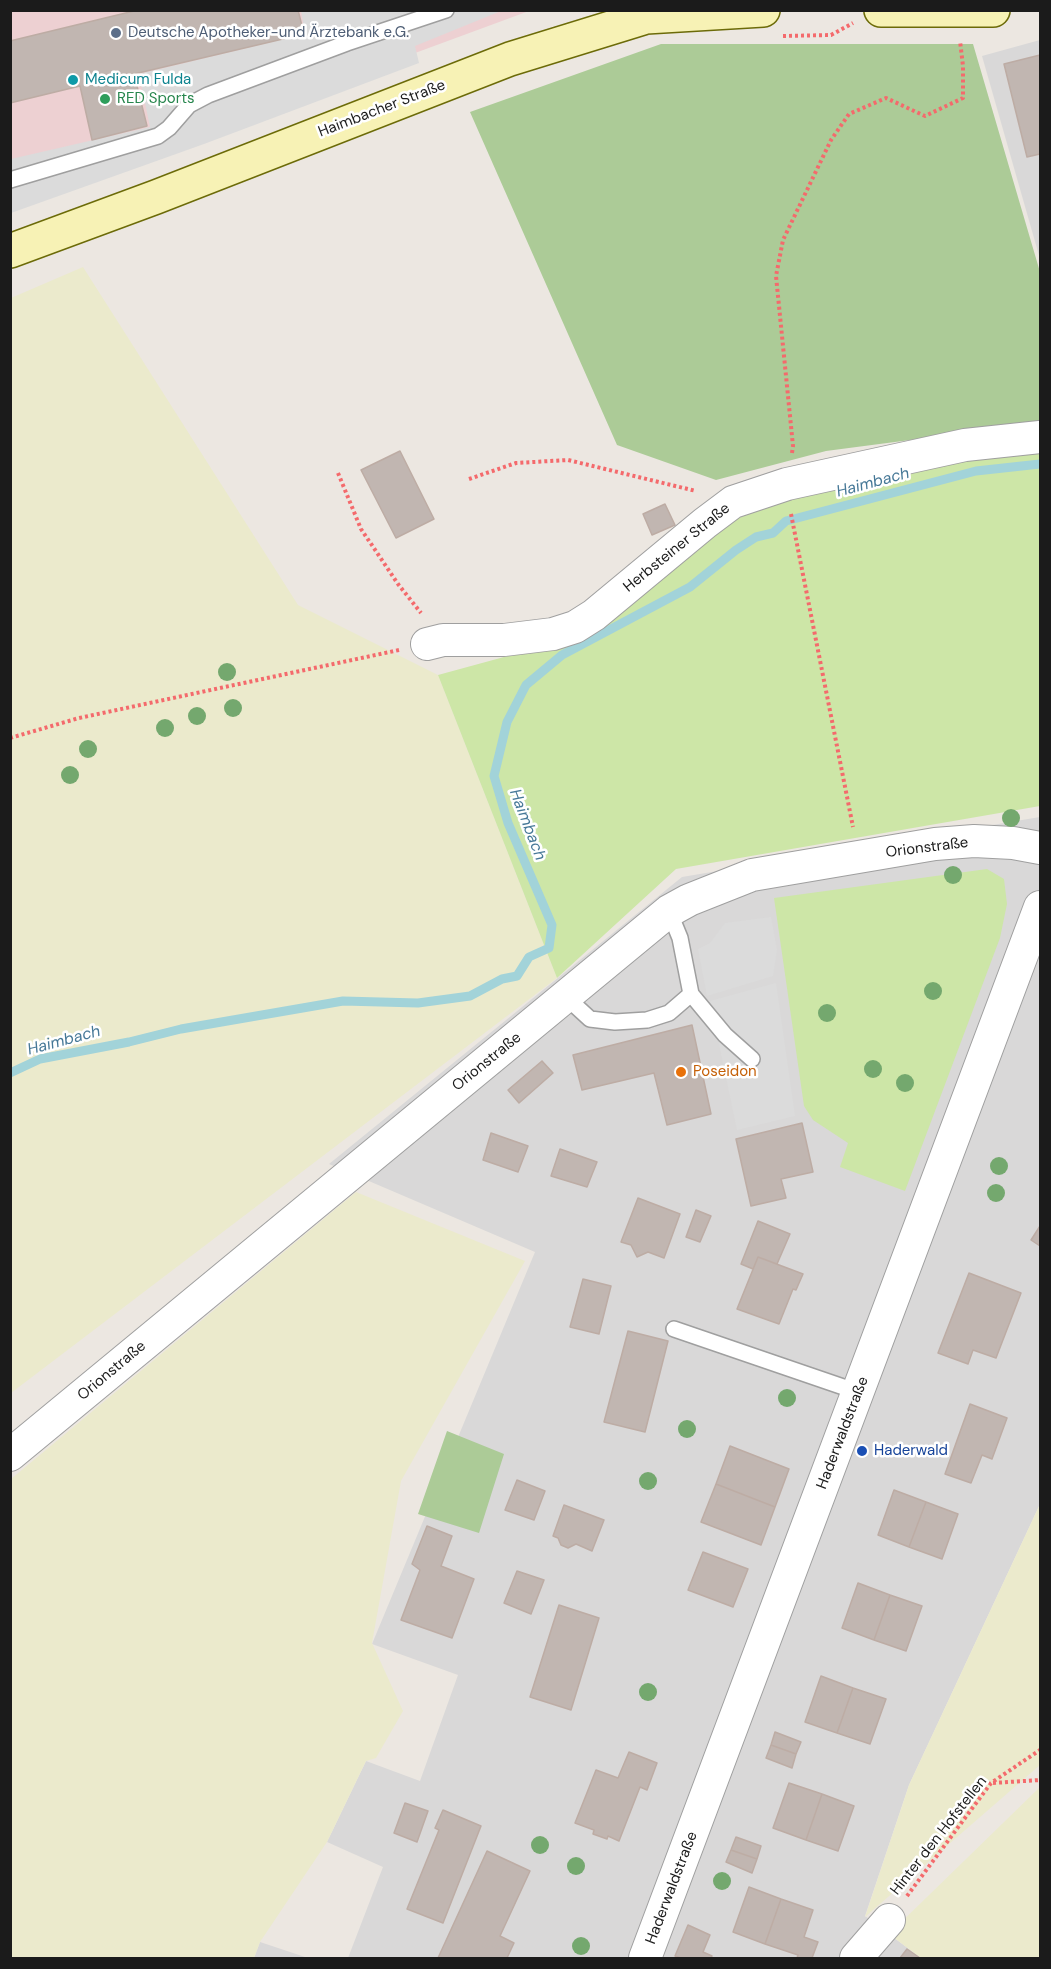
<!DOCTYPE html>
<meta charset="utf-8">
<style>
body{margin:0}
#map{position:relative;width:1051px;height:1969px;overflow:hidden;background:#ece7e1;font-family:"DM Sans",sans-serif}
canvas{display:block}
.frame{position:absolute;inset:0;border:12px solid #1b1b1b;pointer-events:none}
</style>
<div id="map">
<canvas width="1051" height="1969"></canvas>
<div class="frame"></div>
</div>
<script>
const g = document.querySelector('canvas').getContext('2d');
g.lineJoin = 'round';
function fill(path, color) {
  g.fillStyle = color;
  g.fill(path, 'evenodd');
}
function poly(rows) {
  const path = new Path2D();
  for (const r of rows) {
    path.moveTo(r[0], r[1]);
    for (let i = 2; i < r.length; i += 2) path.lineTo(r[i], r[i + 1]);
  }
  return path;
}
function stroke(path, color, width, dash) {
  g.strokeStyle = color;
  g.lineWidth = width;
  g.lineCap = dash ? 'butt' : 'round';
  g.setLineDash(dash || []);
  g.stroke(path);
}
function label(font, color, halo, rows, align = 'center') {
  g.font = font + ' "DM Sans",sans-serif';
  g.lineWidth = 5;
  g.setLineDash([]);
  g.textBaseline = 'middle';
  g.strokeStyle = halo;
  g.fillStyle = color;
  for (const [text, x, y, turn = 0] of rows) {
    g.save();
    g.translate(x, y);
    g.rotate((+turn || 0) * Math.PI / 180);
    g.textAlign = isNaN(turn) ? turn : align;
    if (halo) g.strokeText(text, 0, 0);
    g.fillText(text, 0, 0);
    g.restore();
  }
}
const residential = poly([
 [1040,40,1040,259,982,56],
 [1040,817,1040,1504,909,1785,865,1916,921,1958,348,1958,383,1867,327,1842,366,1761,420,1781,458,1675,372,1644,535,1252,329,1164,682,877],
 [260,1942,308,1958,254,1958]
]);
const commercial = poly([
 [11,11,529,11,11,202]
]);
const farmland = poly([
 [83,267,298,605,438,675,557,978,11,1393,11,298],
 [356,1192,525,1261,401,1481,372,1643,403,1711,376,1758,366,1761,327,1842,260,1942,254,1958,11,1958,11,1479],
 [1040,1504,1040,1765,865,1917,909,1785],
 [1040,1787,1040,1958,921,1958,889,1934]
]);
const grass = poly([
 [1040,437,1040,806,676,869,557,978,438,675,581,636,751,506],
 [987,869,1004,879,1007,904,1000,938,905,1191,840,1167,848,1143,813,1120,804,1106,774,898]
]);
const forest = poly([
 [661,44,973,44,1040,272,1040,423,826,451,716,480,617,445,470,112],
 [447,1431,504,1454,479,1533,418,1514]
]);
const parking = poly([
 [301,11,501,11,415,46,419,63,204,144,11,213,11,159,150,127,139,74,305,34],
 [771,917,777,950,773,976,707,996,698,949,710,943,725,923],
 [776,983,795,1116,737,1130,710,1001]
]);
const stream = poly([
 [10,1073,40,1059,129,1042,181,1029,343,1001,418,1003,470,996,502,979,517,976,529,957,549,948,552,925,508,823,494,776,507,722,526,685,562,655,690,587,736,550,756,537,773,533,786,521,976,471,1040,464]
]);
const building = poly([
 [138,10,298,10,304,34,134,74,147,126,92,140,80,86,10,103,10,41,138,10],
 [1040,55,1040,154,1027,157,1004,64,1040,55],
 [400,451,434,519,396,538,361,470,400,451],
 [665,504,675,525,652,535,643,514,665,504],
 [692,1025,711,1114,667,1125,654,1073,582,1090,573,1055,692,1025],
 [542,1061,553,1073,519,1103,508,1090,542,1061],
 [802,1123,813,1172,781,1179,786,1198,751,1206,736,1139,802,1123],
 [491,1133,528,1146,518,1172,483,1160,491,1133],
 [560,1149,597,1162,587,1187,551,1176,560,1149],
 [638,1198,680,1214,664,1258,648,1252,637,1257,631,1245,621,1242,638,1198],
 [696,1210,711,1216,700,1242,686,1237,696,1210],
 [758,1221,790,1234,777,1264,758,1257,753,1269,741,1264,758,1221],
 [1040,1226,1040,1246,1031,1240,1040,1226],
 [758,1257,803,1274,796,1290,793,1289,779,1324,737,1309,758,1257],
 [969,1273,1021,1293,996,1358,973,1350,968,1364,938,1353,969,1273],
 [583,1279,611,1286,599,1334,570,1327,583,1279],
 [628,1331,668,1341,645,1432,604,1422,628,1331],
 [970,1404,1007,1418,992,1459,982,1455,971,1483,945,1474,970,1404],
 [730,1446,789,1469,775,1507,716,1484,730,1446],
 [517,1480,545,1491,534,1520,505,1510,517,1480],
 [716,1484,775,1507,761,1545,701,1522,716,1484],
 [894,1490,926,1502,909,1547,878,1535,894,1490],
 [926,1502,958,1514,942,1559,909,1547,926,1502],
 [564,1505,604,1520,592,1551,576,1544,568,1548,561,1545,558,1538,553,1536,564,1505],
 [427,1526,452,1536,441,1566,474,1579,452,1638,401,1620,420,1570,412,1564,427,1526],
 [703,1552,748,1569,733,1607,688,1590,703,1552],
 [517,1571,544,1580,531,1614,504,1603,517,1571],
 [858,1583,890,1595,874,1640,842,1628,858,1583],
 [890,1595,922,1606,906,1651,874,1640,890,1595],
 [559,1605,599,1618,571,1710,530,1697,559,1605],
 [821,1676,853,1688,837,1733,805,1722,821,1676],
 [853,1688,886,1699,870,1744,837,1733,853,1688],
 [775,1732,801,1742,796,1754,771,1745,775,1732],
 [771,1745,796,1754,792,1768,766,1758,771,1745],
 [629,1752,657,1763,647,1790,640,1787,619,1841,608,1836,607,1839,593,1834,594,1830,575,1823,596,1770,618,1778,629,1752],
 [789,1783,822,1794,806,1840,773,1828,789,1783],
 [822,1794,854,1806,838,1851,806,1840,822,1794],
 [405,1803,428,1811,417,1842,394,1833,405,1803],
 [443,1810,481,1826,443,1923,407,1909,439,1830,435,1828,443,1810],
 [736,1837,761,1846,757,1859,731,1850,736,1837],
 [731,1850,757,1859,752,1873,726,1862,731,1850],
 [487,1851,530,1871,500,1936,514,1943,507,1958,438,1958,487,1851],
 [749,1887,781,1899,765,1944,733,1932,749,1887],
 [781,1899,813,1910,804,1937,818,1942,812,1958,797,1958,798,1955,765,1944,781,1899],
 [688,1925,710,1935,703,1952,712,1956,711,1958,681,1958,675,1956,688,1925],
 [907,1949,920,1958,900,1958,907,1949]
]);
const path = poly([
 [783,36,831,35,853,23],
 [792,453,793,446,776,276,783,240,831,140,849,114,886,98,925,116,963,98,963,66,960,41],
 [338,473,361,529,398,584,421,613],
 [469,479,516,463,568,460,696,491],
 [791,514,853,827],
 [10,738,79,718,399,650],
 [993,1783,1040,1780],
 [907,1896,991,1783,1040,1750]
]);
const lane = poly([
 [10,180,158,136,169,128,189,105,208,95,347,43,446,10],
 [669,911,680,938,691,994,725,1035,752,1059],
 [566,997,590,1019,615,1022,647,1020,669,1013,691,994],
 [674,1329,858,1392]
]);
const street = poly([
 [427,644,443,640,504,640,553,634,575,627,594,615,705,523,733,502,787,484,965,445,1040,437],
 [10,1455,669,911,689,900,752,875,935,844,974,841,1013,843,1040,848],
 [645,1958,1040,907],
 [856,1958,889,1920]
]);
const secondary = poly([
 [881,10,993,10],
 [10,251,156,197,510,59,646,17,763,10]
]);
const trees = [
 [227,672],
 [233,708],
 [197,716],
 [165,728],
 [88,749],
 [70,775],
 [1011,818],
 [953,875],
 [933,991],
 [827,1013],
 [873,1069],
 [905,1083],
 [999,1166],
 [996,1193],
 [787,1398],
 [687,1429],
 [648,1481],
 [648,1692],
 [540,1845],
 [576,1866],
 [722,1881],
 [581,1946]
];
const markers = [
 [116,33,6,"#5c6f8a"],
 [73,80,6,"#0f9aa8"],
 [105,99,6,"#2e9e5b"],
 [681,1072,6,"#e8710a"],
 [862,1451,6,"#1a4fb4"]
];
const serviceNames = [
 ["Deutsche Apotheker-und Ärztebank e.G.",128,33]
];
const cultureNames = [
 ["Medicum Fulda",85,80]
];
const leisureNames = [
 ["RED Sports",117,99]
];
const streetNames = [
 ["Haimbacher Straße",382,109,-21],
 ["Herbsteiner Straße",677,548,-39],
 ["Orionstraße",927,848,-7],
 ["Orionstraße",487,1062,-39],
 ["Orionstraße",112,1371,-40],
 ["Haderwaldstraße",843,1433,-69],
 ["Hinter den Hofstellen",939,1836,-52],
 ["Haderwaldstraße",672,1888,-69]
];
const foodNames = [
 ["Poseidon",693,1072]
];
const transitNames = [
 ["Haderwald",874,1451]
];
const waterNames = [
 ["Haimbach",873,483,-15],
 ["Haimbach",527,825,69],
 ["Haimbach",64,1041,-15]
];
fill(residential, '#d9d8d8');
fill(commercial, '#edd0d2');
fill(farmland, '#ebeacc');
fill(grass, '#cde6a7');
fill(forest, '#accb97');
fill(parking, '#dbdbdb');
stroke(stream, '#a2d3d9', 9);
fill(building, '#c1b6b1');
stroke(building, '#bdaca4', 1.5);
stroke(lane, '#9f9f9f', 18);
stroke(street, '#9f9f9f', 34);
stroke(secondary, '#6c6b08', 36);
stroke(path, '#f46a6c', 4, [3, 3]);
stroke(lane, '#fff', 15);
stroke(street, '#fff', 32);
stroke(secondary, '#f7f2b5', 33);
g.fillStyle = '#74a86e';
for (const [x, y] of trees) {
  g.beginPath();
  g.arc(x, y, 9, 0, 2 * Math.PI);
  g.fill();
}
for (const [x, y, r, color] of markers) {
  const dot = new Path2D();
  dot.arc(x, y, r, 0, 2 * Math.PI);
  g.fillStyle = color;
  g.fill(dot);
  stroke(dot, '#fff', 2);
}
label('15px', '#4e5e75', '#fff', serviceNames, 'left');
label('15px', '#0d838f', '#fff', cultureNames, 'left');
label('15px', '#27864d', '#fff', leisureNames, 'left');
label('15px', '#1b1b1b', '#fff', streetNames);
label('15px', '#c56008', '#fff', foodNames, 'left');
label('15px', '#164399', '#fff', transitNames, 'left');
label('italic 16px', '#467897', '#fff', waterNames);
</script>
